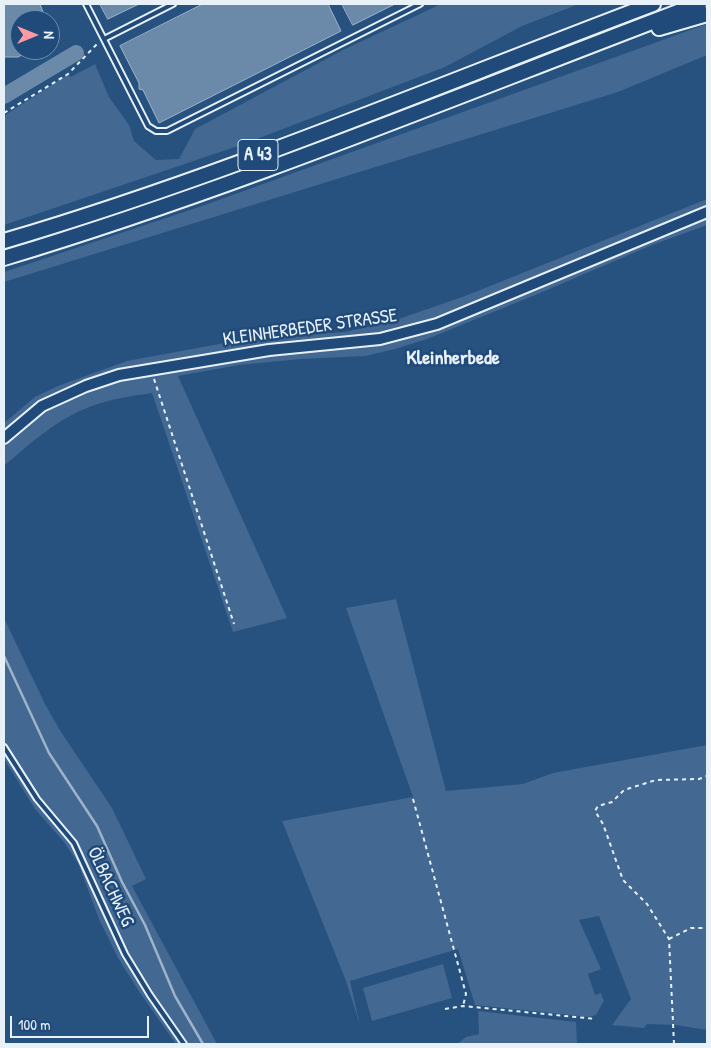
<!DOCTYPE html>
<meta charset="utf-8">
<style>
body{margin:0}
#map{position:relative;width:711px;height:1048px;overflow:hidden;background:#27517f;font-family:"Patrick Hand",sans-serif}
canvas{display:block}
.frame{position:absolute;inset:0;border:5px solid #e8f1f8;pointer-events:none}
.north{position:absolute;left:10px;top:10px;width:50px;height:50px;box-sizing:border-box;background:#1f4a7a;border:1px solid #6f8dac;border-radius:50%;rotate:90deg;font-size:14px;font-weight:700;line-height:20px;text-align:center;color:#e8f1f8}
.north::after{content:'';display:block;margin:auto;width:18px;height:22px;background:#ff9aa2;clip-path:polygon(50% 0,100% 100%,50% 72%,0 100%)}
.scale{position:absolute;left:10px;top:1016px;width:139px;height:22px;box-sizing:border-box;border:2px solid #e8f1f8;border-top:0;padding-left:6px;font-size:15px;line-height:18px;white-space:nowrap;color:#e8f1f8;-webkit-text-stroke:4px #1f4a7a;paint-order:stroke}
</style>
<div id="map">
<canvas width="711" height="1048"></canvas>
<div class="frame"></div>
<div class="north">N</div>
<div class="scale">100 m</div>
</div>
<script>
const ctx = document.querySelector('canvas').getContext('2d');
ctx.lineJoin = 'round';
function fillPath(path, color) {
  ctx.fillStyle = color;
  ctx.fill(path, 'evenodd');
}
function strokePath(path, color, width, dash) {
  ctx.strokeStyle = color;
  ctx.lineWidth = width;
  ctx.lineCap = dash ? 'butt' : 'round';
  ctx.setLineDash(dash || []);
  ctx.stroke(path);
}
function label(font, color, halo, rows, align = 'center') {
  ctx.font = font + ' "Patrick Hand",sans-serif';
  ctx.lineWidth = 5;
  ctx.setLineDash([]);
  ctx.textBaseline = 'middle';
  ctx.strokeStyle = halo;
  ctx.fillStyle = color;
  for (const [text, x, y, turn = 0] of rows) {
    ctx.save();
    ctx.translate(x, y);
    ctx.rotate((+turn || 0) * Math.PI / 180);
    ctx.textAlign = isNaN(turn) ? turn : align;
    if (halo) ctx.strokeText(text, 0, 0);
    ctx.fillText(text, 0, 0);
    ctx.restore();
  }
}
fillPath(new Path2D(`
 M 441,4 L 579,4 L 522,26 L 445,67 L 241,145 L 4,225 L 4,116 L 68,74 L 71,77 L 95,64 L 109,97 L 129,125 L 134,141 L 156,160 L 179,159 L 195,129 L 343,50 Z
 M 707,24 L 707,55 L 618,92 L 4,282 L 4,272 L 202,206 Z
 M 707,199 L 707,225 L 652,245 L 540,293 L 427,339 L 395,349 L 365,356 L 301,359 L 239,365 L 178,376 L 287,618 L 233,632 L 152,393 C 132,396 111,399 92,406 C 58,418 31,443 4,466 L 4,423 L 35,397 L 58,386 L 127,361 L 246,339 L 345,332 L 393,321 L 465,296 Z
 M 396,599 L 446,791 L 523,784 L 553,773 L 707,745 L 707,1030 L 676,1025 L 647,1024 L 644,1028 L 612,1025 L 631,999 L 599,916 L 579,920 L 601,969 L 588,974 L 595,995 L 601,993 L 604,1001 L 596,1015 L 589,1017 L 475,1005 L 458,949 L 350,981 L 360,1025 L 346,981 L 282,821 L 413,797 L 346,608 Z
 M 4,618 L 45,704 L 61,732 L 112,808 L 146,879 L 132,886 L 217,1044 L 176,1044 L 138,990 L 118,958 L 99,919 L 78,863 L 64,842 L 35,809 L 4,759 Z
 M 443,964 L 452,998 L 372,1021 L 363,988 Z
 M 478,1011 L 576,1022 L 577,1044 L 457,1044 L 466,1037 L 479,1034 Z`), '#436891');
const water = new Path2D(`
 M 4,4 L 40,4 L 46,20 L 20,20 L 20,50 L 32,50 L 18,57 L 4,57 Z
 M 100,4 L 139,4 L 108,19 Z
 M 203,4 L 328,4 L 341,31 L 159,123 L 143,90 L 139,89 L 139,83 L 120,46 Z
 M 342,4 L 395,4 L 353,25 Z`);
fillPath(water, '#6b8aaa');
strokePath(water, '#9db3c9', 1);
strokePath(new Path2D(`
 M 4,656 L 49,753 L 97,826 L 122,882 L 145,925 L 175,996 L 203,1044`), '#9db3c9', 2.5);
strokePath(new Path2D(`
 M 4,96 L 76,53`), '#6b8aaa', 16);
const service = new Path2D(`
 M 86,4 L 148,126 L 156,131 L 167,131 L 420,4
 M 104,39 L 173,4
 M 4,747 L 37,799 L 74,843 L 125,954 L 150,995 L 184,1044`);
const tertiary = new Path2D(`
 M 4,438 L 42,406 L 86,386 L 119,375 L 269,350 L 380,339 L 437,324 L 707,212`);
const motorway = new Path2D(`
 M 659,28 L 707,14
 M 4,241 C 225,176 438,85 653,4
 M 4,258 C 240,187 469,91 699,4`);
strokePath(service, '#e8f1f8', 8);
strokePath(tertiary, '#e8f1f8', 14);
strokePath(motorway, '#e8f1f8', 18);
strokePath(new Path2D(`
 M 4,113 L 68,74 L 98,43
 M 154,379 L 234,624
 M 413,799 L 466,994 L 463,1006
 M 669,939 L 691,928 L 707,928
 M 445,1009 L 463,1006 L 596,1019
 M 674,1044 L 669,939 L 647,904 L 623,880 L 603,824 L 595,811 L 598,806 L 612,802 L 624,790 L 656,780 L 699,779 L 707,776`), '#e8f1f8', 2, [4, 4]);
strokePath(service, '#1f4a7a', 4);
strokePath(tertiary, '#1f4a7a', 10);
strokePath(motorway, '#1f4a7a', 14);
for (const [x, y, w] of [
 [258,155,40]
]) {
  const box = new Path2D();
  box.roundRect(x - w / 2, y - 15.5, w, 31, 4);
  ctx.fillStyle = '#1f4a7a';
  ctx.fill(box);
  strokePath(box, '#e8f1f8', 1);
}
label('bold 18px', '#e8f1f8', null, [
 ["A 43",258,155]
]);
label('19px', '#e8f1f8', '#1f4a7a', [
 ["KLEINHERBEDER STRASSE",310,328,-8],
 ["ÖLBACHWEG",110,887,65]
]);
label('bold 20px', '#e8f1f8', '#1f4a7a', [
 ["Kleinherbede",453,359]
]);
</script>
